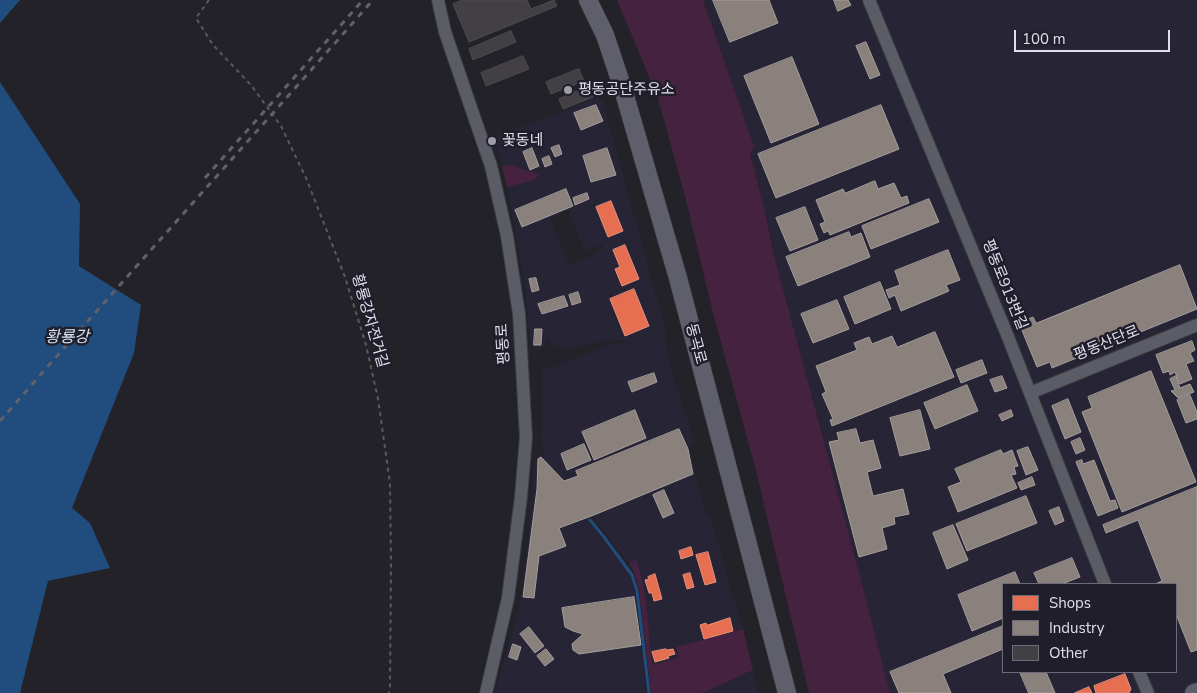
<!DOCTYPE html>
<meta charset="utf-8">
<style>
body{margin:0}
#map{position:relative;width:1197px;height:693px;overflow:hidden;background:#232228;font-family:"Nunito Sans",sans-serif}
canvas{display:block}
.legend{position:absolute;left:1002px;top:583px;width:175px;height:90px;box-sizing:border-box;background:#211e2c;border:1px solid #6d6b77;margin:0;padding:6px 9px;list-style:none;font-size:15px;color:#e0dfe8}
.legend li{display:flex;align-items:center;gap:10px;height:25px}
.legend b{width:25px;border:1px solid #6d6b77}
.scale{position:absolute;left:1014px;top:30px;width:156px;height:22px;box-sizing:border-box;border:2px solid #e0dfe8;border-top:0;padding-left:6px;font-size:15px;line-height:18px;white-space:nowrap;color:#e0dfe8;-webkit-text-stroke:4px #211e2c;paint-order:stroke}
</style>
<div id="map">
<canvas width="1197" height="693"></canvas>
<ul class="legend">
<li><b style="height:14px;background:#e76f51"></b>Shops</li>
<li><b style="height:14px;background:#8a817c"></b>Industry</li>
<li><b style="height:14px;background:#423f45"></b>Other</li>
</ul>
<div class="scale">100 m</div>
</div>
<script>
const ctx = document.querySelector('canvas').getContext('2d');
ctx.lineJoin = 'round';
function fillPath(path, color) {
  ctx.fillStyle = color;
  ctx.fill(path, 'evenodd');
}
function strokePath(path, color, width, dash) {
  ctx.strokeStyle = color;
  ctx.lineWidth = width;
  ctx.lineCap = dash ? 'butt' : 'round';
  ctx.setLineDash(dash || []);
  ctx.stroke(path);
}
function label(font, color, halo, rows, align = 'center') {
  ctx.font = font + ' "Nunito Sans","Noto Sans KR",sans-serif';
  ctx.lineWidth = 5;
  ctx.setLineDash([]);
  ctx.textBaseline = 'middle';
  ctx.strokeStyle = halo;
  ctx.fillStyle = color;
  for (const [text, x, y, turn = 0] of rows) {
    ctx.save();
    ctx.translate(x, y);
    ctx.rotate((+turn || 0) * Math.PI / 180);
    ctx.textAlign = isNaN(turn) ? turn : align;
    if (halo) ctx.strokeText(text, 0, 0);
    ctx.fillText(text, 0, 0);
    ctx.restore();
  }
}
fillPath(new Path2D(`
 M 703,0 L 1197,0 L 1197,693 L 890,693 L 859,572 L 775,259 L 764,207 L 750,154 L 754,146 ZM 1003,584 L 1176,584 L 1176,672 L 1003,672 Z
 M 601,95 L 665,328 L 667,347 L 671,368 L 695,444 L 689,446 L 695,475 L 705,513 L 710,514 L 729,583 L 743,629 L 676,647 L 679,658 L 653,665 L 650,652 L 650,639 L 646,604 L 636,560 L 629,563 L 593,517 L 587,520 L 614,551 L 621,563 L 632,577 L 636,591 L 646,693 L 494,693 L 502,668 L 520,603 L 529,529 L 535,458 L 546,453 L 541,443 L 542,371 L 601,348 L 624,341 L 614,339 L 568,349 L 558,347 L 546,339 L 545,345 L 541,349 L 533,349 L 530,338 L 522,268 L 507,187 L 532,181 L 539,175 L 512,165 L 502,166 L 494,137 L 546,118 ZM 568,210 L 584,251 L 604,244 L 601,250 L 591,256 L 569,264 L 550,218 Z
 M 753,670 L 758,693 L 703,693 L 712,689 Z`), '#272435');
fillPath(new Path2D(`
 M 617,0 L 703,0 L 754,146 L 750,154 L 764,207 L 775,259 L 859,572 L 890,693 L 809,693 L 755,467 L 712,309 L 685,196 L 658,98 Z
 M 512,165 L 540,175 L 532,181 L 507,187 L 502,166 Z
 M 636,559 C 644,582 647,606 649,630 C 650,642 650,653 653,665 L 679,658 L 676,647 L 743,629 L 753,670 L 703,693 L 651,693 L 639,590 L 634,572 L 629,563 Z`), '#45223f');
fillPath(new Path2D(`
 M 0,0 L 20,0 L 0,23 Z
 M 0,82 L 80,204 L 79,266 L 141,305 L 134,353 L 72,508 L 90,523 L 110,568 L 48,581 L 20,693 L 0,693 Z`), '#214d7e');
const shops = new Path2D(`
 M 611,201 L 623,231 L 608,237 L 596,207 Z
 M 625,245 L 639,279 L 622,286 L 615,269 L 620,267 L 613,250 Z
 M 634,289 L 649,326 L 625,336 L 610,299 Z
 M 691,547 L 693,555 L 681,559 L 679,551 Z
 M 708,552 L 716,582 L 705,585 L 696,555 Z
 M 690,573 L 694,587 L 687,589 L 683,575 Z
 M 655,574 L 662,599 L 654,601 L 652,593 L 649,593 L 645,580 L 649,579 L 648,577 Z
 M 730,618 L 733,631 L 704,639 L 700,625 L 706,623 L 707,625 Z
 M 666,649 L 667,650 L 673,649 L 675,654 L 668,656 L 669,658 L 655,662 L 652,652 Z
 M 1125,674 L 1131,689 L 1129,693 L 1096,693 L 1094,686 Z
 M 1089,687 L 1092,693 L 1075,693 Z`);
fillPath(shops, '#e76f51');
strokePath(shops, '#e5917e', 1);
const industry = new Path2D(`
 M 713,0 L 769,0 L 778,23 L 730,42 Z
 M 834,0 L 848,0 L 851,5 L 838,11 Z
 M 866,42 L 880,75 L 870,79 L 856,46 Z
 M 792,57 L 819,124 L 771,143 L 744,76 Z
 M 596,105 L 603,121 L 581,130 L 574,113 Z
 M 881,105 L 899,149 L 776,198 L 758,154 Z
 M 559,145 L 562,154 L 555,157 L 551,148 Z
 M 532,148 L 539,166 L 530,170 L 523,152 Z
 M 607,148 L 616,175 L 591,182 L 583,156 Z
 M 549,156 L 552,164 L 545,167 L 542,159 Z
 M 875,181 L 878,189 L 894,183 L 901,198 L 907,196 L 909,203 L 830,235 L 828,231 L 824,233 L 820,224 L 825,222 L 816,200 L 843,189 L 845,193 Z
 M 566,189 L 573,206 L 522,227 L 515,210 Z
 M 587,193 L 589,199 L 575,205 L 573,198 Z
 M 929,199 L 939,222 L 871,249 L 862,226 Z
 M 805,207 L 818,240 L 790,251 L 776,218 Z
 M 849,232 L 851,237 L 861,233 L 870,257 L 798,286 L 786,257 Z
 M 948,250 L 960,280 L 946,285 L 949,291 L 901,311 L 895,295 L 889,298 L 886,290 L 900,285 L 895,271 Z
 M 1180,265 L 1197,309 L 1052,368 L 1050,362 L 1037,367 L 1019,323 L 1033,317 L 1036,323 Z
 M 536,278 L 539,290 L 532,292 L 529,279 Z
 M 880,282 L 891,309 L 855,324 L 844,297 Z
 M 578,292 L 581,302 L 572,305 L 569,295 Z
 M 564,296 L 568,306 L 542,314 L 538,304 Z
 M 837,300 L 849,329 L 813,343 L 801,314 Z
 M 535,329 L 542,329 L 541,345 L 534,345 Z
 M 935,332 L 954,377 L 832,426 L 830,420 L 833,419 L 822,394 L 826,392 L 816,366 L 857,350 L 854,343 L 869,337 L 872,344 L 892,336 L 897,347 Z
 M 1192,341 L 1195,350 L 1190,353 L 1194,361 L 1186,364 L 1192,379 L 1180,384 L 1175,372 L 1170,375 L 1169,371 L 1163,373 L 1156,355 Z
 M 982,360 L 987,373 L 961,383 L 956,370 Z
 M 1151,371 L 1196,482 L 1122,512 L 1082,412 L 1092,408 L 1088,397 Z
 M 654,373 L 657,382 L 632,392 L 628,382 Z
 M 1002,376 L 1007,388 L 995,392 L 990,380 Z
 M 1176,376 L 1180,388 L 1190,384 L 1194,392 L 1178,398 L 1171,391 L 1175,390 L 1170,379 Z
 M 967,385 L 978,411 L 935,429 L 924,403 Z
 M 1190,395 L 1197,412 L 1197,419 L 1186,423 L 1177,400 Z
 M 1068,399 L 1081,432 L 1065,439 L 1052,406 Z
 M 635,410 L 646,438 L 594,460 L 582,432 Z
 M 920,410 L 930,449 L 900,456 L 890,418 Z
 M 1011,410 L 1013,416 L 1002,421 L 999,415 Z
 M 679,429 L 688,449 L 693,474 L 594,515 L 559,528 L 566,546 L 539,556 L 534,598 L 523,597 L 537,489 L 538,459 L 541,457 L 564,481 L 578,476 L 576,471 Z
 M 856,429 L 860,443 L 873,440 L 881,468 L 867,472 L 873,496 L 903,489 L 909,514 L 894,517 L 895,524 L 882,528 L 887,549 L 859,557 L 829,442 L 839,440 L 837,433 Z
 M 1080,438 L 1085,450 L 1076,454 L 1071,442 Z
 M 584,444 L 591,460 L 567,470 L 561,454 Z
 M 1028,447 L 1038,470 L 1026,475 L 1017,451 Z
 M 1001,450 L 1003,454 L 1012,450 L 1018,466 L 1014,467 L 1016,474 L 1011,475 L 1017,488 L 958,512 L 948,487 L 961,482 L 955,469 Z
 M 1082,460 L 1083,464 L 1094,460 L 1110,501 L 1115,500 L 1118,508 L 1098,516 L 1076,462 Z
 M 1032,477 L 1035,485 L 1021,490 L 1018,483 Z
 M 1197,487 L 1197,650 L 1191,652 L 1176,614 L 1176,584 L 1155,584 L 1162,581 L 1138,520 L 1106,533 L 1103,525 Z
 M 664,490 L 674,513 L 663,518 L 653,495 Z
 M 1026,496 L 1037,523 L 967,551 L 956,524 Z
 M 1059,507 L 1064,521 L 1055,525 L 1049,511 Z
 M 953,525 L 968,560 L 947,569 L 933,533 Z
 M 1072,558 L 1080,577 L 1062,584 L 1039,584 L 1034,573 Z
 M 1015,572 L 1020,584 L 1003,584 L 1003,618 L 972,631 L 958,595 Z
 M 634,597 L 641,645 L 579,654 L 573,650 L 572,644 L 583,634 L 573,631 L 565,627 L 562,608 Z
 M 1003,626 L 1003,649 L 943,674 L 951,693 L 899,693 L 890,672 Z
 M 529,627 L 544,646 L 535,653 L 520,634 Z
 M 513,644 L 521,647 L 517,660 L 509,657 Z
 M 546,649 L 554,659 L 545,666 L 537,656 Z
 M 1020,672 L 1046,672 L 1055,693 L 1029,693 Z`);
fillPath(industry, '#8a817c');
strokePath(industry, '#a49d9c', 1);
strokePath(new Path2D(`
 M 590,520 L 604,537 L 632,575 L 637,591 L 649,693`), '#214d7e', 3);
const building = new Path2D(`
 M 463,0 L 527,0 L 531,9 L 554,0 L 557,6 L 469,42 L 453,4 Z
 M 511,31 L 516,42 L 473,60 L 469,49 Z
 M 523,56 L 529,69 L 486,86 L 481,73 Z
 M 579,69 L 584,81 L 551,94 L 546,82 Z
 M 589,86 L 593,97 L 563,109 L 559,99 Z`);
fillPath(building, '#423f45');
strokePath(building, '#4d4b50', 1);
const street = new Path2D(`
 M 438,0 L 445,32 L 491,166 L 507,236 L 519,314 L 526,437 L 521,497 L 508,598 L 486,693
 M 869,0 L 1008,337 L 1105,584
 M 1030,393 L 1197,325
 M 1139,672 L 1148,693`);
const secondary = new Path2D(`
 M 588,0 L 605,35 L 623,89 L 678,278 L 787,693
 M 1194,693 L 1197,692`);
strokePath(street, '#3e3d42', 14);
strokePath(secondary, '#3e3d42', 19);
strokePath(new Path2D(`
 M 209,0 L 196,18 L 213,45 L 251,85 L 281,126 L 306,178 L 345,277 L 366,345 L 378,399 L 390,483 L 391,562 L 390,687 L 389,693`), '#595961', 2, [4, 4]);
strokePath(street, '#5b5d66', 12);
strokePath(secondary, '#5e5f6a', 18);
strokePath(new Path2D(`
 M 205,178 L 363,0
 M 0,421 C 123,280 249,141 373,0`), '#616269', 3, [6, 6]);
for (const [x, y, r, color] of [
 [568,90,5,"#9e9da5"],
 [492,141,5,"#9e9da5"]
]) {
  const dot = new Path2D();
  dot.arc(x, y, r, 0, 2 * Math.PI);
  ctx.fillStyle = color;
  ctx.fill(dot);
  strokePath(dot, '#211e2c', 2);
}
label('15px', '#e0dfe8', '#211e2c', [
 ["평동공단주유소",578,90],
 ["꽃동네",502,141]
], 'left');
label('15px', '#e0dfe8', '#211e2c', [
 ["평동로913번길",1004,285,68],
 ["황룡강자전거길",369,321,74],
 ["평동로",504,344,-93],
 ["동곡로",695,344,75],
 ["평동산단로",1107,344,-22]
]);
label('italic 16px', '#d3e1f1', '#211e2c', [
 ["황룡강",67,338]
]);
</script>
